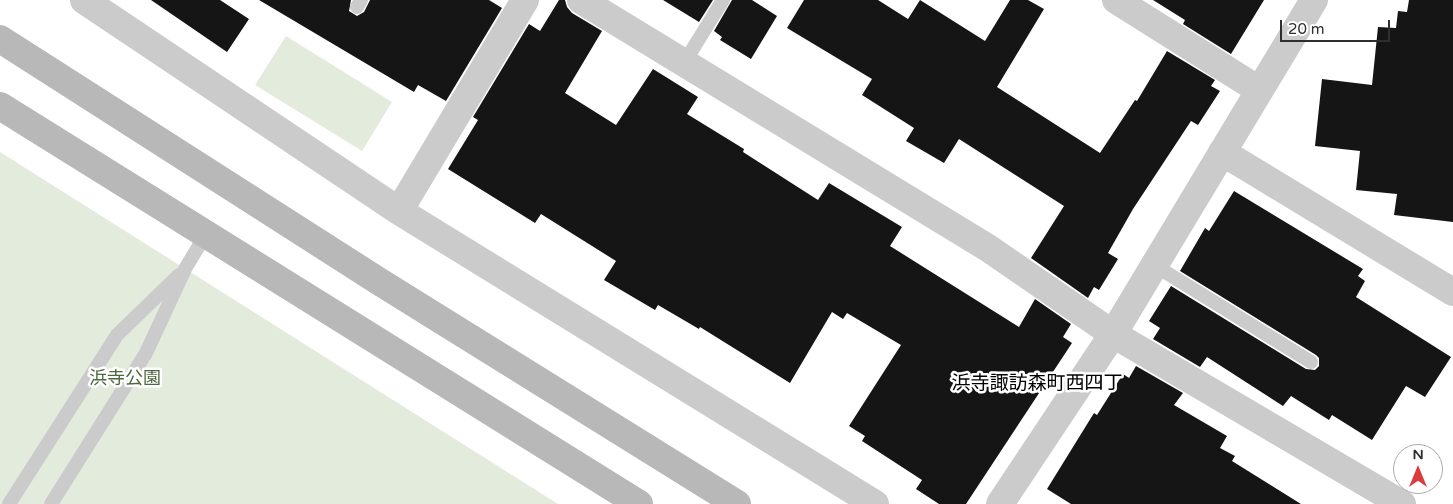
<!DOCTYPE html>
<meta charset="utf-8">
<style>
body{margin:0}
#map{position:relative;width:1453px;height:504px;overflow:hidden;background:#fff;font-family:"Varela Round",sans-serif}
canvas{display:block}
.north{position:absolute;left:1393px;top:444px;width:50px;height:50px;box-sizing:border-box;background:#fff;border:1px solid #ababab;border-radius:50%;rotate:0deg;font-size:14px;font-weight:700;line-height:20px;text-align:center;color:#2e2e2e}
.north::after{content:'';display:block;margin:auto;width:18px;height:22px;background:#da3c3d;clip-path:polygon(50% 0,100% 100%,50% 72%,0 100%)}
.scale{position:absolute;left:1280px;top:20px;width:110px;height:22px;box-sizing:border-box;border:2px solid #2e2e2e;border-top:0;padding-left:6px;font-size:15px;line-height:18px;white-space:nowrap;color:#2e2e2e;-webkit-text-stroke:4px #fff;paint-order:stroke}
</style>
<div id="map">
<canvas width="1453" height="504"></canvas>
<div class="north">N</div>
<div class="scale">20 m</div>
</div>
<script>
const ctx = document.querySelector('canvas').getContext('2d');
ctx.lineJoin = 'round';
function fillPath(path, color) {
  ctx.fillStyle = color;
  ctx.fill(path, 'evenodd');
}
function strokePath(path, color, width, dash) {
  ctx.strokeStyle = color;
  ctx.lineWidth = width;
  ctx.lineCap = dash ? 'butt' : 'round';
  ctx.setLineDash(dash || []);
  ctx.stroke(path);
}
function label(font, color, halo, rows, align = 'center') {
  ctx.font = font + ' "Varela Round","Noto Sans JP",sans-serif';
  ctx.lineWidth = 5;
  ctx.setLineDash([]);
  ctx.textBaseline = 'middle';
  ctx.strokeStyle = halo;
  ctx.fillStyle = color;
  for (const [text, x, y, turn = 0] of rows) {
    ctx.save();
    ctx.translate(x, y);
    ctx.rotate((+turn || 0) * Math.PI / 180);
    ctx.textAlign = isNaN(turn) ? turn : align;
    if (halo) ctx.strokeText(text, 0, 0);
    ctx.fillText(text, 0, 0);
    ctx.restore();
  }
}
fillPath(new Path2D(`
 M 286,36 L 392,102 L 362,151 L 255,85 Z
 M 0,152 L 558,504 L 0,504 Z`), '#e3ebdd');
fillPath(new Path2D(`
 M 151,0 L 220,0 L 249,19 L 227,52 Z
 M 259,0 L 351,0 L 349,11 L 357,16 L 364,12 L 370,0 L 489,0 L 502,8 L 446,101 L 418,85 L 414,92 Z
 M 559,0 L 565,0 L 567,7 L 572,13 L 602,31 L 565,93 L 616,125 L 653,69 L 698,97 L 687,114 L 744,149 L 743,152 L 818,200 L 829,183 L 902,227 L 890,246 L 1019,327 L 1035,299 L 1071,324 L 1063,337 L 1072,343 L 966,504 L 939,504 L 916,489 L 922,480 L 862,441 L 865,436 L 849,426 L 901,345 L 847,313 L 843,319 L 832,312 L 790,383 L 700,327 L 699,329 L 658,305 L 655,310 L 604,280 L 616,261 L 541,214 L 535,223 L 448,169 L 478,120 L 473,117 L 529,24 L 540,31 Z
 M 663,0 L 713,0 L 699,22 Z
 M 732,0 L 752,0 L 777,16 L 751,59 L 720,40 L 722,37 L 714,31 Z
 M 804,0 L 878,0 L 908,19 L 920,0 L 985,41 L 1010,0 L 1028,0 L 1044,9 L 997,87 L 1100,153 L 1135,100 L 1137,101 L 1167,51 L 1215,80 L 1211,86 L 1220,91 L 1198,125 L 1191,121 L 1133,209 L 1108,253 L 1118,259 L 1099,290 L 1094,287 L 1088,298 L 1031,258 L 1064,206 L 959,139 L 944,163 L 906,141 L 914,128 L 862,95 L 872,79 L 787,28 Z
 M 1153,0 L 1264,0 L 1231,54 L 1183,24 L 1185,20 Z
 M 1409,0 L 1453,0 L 1453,222 L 1394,215 L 1397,194 L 1356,190 L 1360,151 L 1315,146 L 1322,79 L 1372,85 L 1378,27 L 1396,28 L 1398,11 L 1407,12 Z
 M 1234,191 L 1363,269 L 1358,276 L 1365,281 L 1356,297 L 1451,357 L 1425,397 L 1406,386 L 1372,440 L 1332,415 L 1329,420 L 1291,396 L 1283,406 L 1207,357 L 1200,367 L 1153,339 L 1160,328 L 1149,321 L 1171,286 L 1306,369 L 1315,370 L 1319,366 L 1319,358 L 1316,355 L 1180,271 L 1205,228 L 1209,231 Z
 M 1136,366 L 1183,393 L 1174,405 L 1227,436 L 1220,448 L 1235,456 L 1232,461 L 1301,504 L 1071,504 L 1047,489 L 1094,413 L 1097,415 L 1123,374 L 1129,378 Z`), '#151515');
strokePath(new Path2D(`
 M 357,7 L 361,0
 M 684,63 L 723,0
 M 1154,265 L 1311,362
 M 9,504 L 117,335 L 179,275
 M 51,504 L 146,353 L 185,269 L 206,234`), '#cbcbcb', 14);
strokePath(new Path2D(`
 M 84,0 L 399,211 L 875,504
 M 581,0 L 988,248 L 1113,334 L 1402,504
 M 1116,0 L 1259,90
 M 1222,152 L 1453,292
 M 399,211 L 525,0
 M 1000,504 L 1113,334 L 1314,0`), '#cbcbcb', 28);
strokePath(new Path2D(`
 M 0,39 L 380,282 L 737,504
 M 0,106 L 639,504`), '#b8b8b8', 28);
label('18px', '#4f673e', '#fff', [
 ["浜寺公園",125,379]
]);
label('19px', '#000', '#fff', [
 ["浜寺諏訪森町西四丁",1037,384]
]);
</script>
